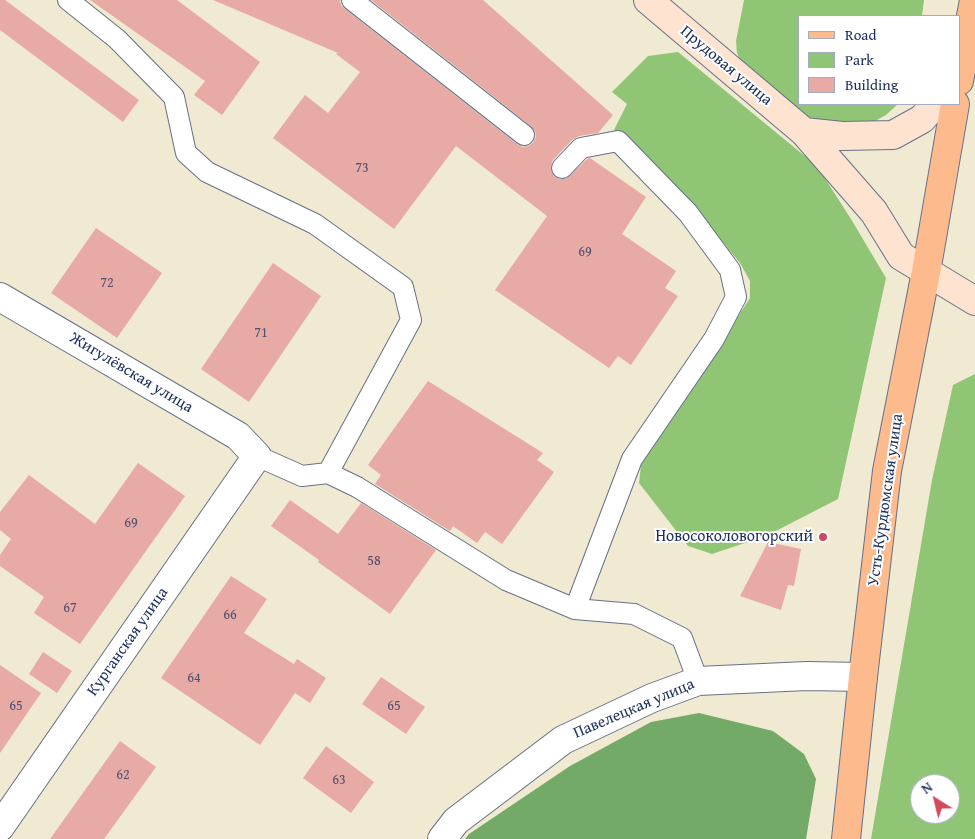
<!DOCTYPE html>
<meta charset="utf-8">
<style>
body{margin:0}
#map{position:relative;width:975px;height:839px;overflow:hidden;background:#f1ead2;font-family:"Gentium Book Plus",serif}
canvas{display:block}
.legend{position:absolute;left:798px;top:15px;width:162px;height:90px;box-sizing:border-box;background:#fff;border:1px solid #a4acbf;margin:0;padding:6px 9px;list-style:none;font-size:15px;color:#1b2f5e}
.legend li{display:flex;align-items:center;gap:10px;height:25px}
.legend b{width:25px;border:1px solid #a4acbf}
.north{position:absolute;left:910px;top:774px;width:50px;height:50px;box-sizing:border-box;background:#fff;border:1px solid #a4acbf;border-radius:50%;rotate:324deg;font-size:14px;font-weight:700;line-height:20px;text-align:center;color:#1b2f5e}
.north::after{content:'';display:block;margin:auto;width:18px;height:22px;background:#d1495b;clip-path:polygon(50% 0,100% 100%,50% 72%,0 100%)}
</style>
<div id="map">
<canvas width="975" height="839"></canvas>
<ul class="legend">
<li><b style="height:6px;background:#fcba8d"></b>Road</li>
<li><b style="height:14px;background:#91c576"></b>Park</li>
<li><b style="height:14px;background:#e8aaa4"></b>Building</li>
</ul>
<div class="north">N</div>
</div>
<script>
const ctx = document.querySelector('canvas').getContext('2d');
ctx.lineJoin = 'round';
function fillPath(path, color) {
  ctx.fillStyle = color;
  ctx.fill(path, 'evenodd');
}
function strokePath(path, color, width, dash) {
  ctx.strokeStyle = color;
  ctx.lineWidth = width;
  ctx.lineCap = dash ? 'butt' : 'round';
  ctx.setLineDash(dash || []);
  ctx.stroke(path);
}
function label(font, color, halo, rows, align = 'center') {
  ctx.font = font + ' "Gentium Book Plus",serif';
  ctx.lineWidth = 4;
  ctx.setLineDash([]);
  ctx.textBaseline = 'middle';
  ctx.strokeStyle = halo;
  ctx.fillStyle = color;
  for (const [text, x, y, turn = 0] of rows) {
    ctx.save();
    ctx.translate(x, y);
    ctx.rotate((+turn || 0) * Math.PI / 180);
    ctx.textAlign = isNaN(turn) ? turn : align;
    if (halo) ctx.strokeText(text, 0, 0);
    ctx.fillText(text, 0, 0);
    ctx.restore();
  }
}
fillPath(new Path2D(`
 M 744,0 L 924,0 L 922,16 L 799,16 L 799,104 L 898,104 L 886,115 L 866,126 L 813,123 L 746,73 L 737,53 L 736,41 Z
 M 678,52 L 817,166 L 851,219 L 886,278 L 838,499 L 766,536 L 712,554 L 688,546 L 639,483 L 641,465 L 750,298 L 750,281 L 740,263 L 695,209 L 614,130 L 627,104 L 612,92 L 648,56 Z
 M 975,374 L 975,839 L 871,839 L 932,480 L 953,385 ZM 920,784 L 950,784 L 950,814 L 920,814 Z`), '#91c576');
fillPath(new Path2D(`
 M 699,713 L 773,731 L 804,754 L 816,779 L 806,839 L 465,839 L 469,834 L 570,766 L 651,722 Z`), '#74aa67');
fillPath(new Path2D(`
 M 0,0 L 5,0 L 139,100 L 123,122 L 0,30 Z
 M 90,0 L 177,0 L 260,62 L 222,115 L 194,95 L 205,81 Z
 M 213,0 L 340,0 L 341,5 L 345,9 L 517,144 L 522,147 L 528,146 L 533,143 L 536,137 L 535,131 L 531,126 L 371,0 L 483,0 L 613,115 L 598,133 L 579,136 L 572,140 L 553,160 L 551,165 L 551,171 L 554,176 L 559,179 L 566,179 L 587,159 L 590,158 L 646,197 L 622,234 L 676,271 L 665,288 L 678,296 L 631,365 L 618,356 L 609,368 L 495,290 L 547,216 L 456,146 L 394,229 L 273,138 L 305,95 L 328,113 L 360,72 L 336,54 L 338,53 Z
 M 96,228 L 162,273 L 117,338 L 51,293 Z
 M 273,263 L 321,296 L 249,402 L 201,369 Z
 M 428,381 L 543,453 L 537,460 L 554,472 L 502,544 L 485,532 L 477,543 L 453,526 L 450,531 L 375,484 L 381,475 L 368,465 Z
 M 138,463 L 185,496 L 80,644 L 34,613 L 44,597 L 0,566 L 0,555 L 11,539 L 0,530 L 0,512 L 29,475 L 95,524 Z
 M 290,500 L 338,534 L 361,503 L 436,550 L 390,614 L 318,562 L 319,560 L 271,526 Z
 M 768,542 L 801,549 L 794,586 L 788,585 L 781,610 L 740,596 Z
 M 231,576 L 267,599 L 244,633 L 294,664 L 297,659 L 326,678 L 310,703 L 295,693 L 260,745 L 161,678 Z
 M 43,652 L 72,671 L 57,693 L 29,674 Z
 M 0,665 L 41,693 L 0,753 Z
 M 381,677 L 425,707 L 406,734 L 362,704 Z
 M 120,741 L 156,767 L 104,839 L 50,839 Z
 M 326,746 L 374,782 L 351,813 L 303,778 Z`), '#e8aaa4');
const lane = new Path2D(`
 M 68,0 L 117,39 L 174,97 L 186,153 L 207,172 L 315,224 L 403,287 L 411,320 L 328,473
 M 352,0 L 524,135
 M 562,168 L 581,148 L 618,141 L 688,213 L 730,270 L 736,297 L 714,339 L 632,459 L 575,609
 M 257,456 L 302,476 L 328,473 L 357,487 L 506,580 L 575,609 L 634,614 L 682,638 L 698,681`);
const street = new Path2D(`
 M 0,297 L 238,436 L 257,456 L 0,827
 M 442,839 L 456,821 L 563,740 L 652,698 L 698,681 L 807,676 L 863,677`);
const secondary = new Path2D(`
 M 648,0 L 804,132 L 874,212 L 901,256 L 975,301
 M 804,132 L 842,136 L 893,135 L 922,119 L 935,104`);
const primary = new Path2D(`
 M 959,81 L 974,0
 M 846,839 L 863,677 L 887,471 L 926,272 L 955,104`);
strokePath(lane, '#667087', 22);
strokePath(street, '#667087', 30);
strokePath(secondary, '#667087', 30);
strokePath(primary, '#667087', 30);
strokePath(lane, '#fff', 20);
strokePath(street, '#fff', 28);
strokePath(secondary, '#fee3d1', 28);
strokePath(primary, '#fcba8d', 28);
for (const [x, y, r, color] of [
 [823,537,5,"#d1495b"]
]) {
  const dot = new Path2D();
  dot.arc(x, y, r, 0, 2 * Math.PI);
  ctx.fillStyle = color;
  ctx.fill(dot);
  strokePath(dot, '#fff', 2);
}
label('14px', '#4e4e70', null, [
 ["73",362,168],
 ["69",585,252],
 ["72",107,283],
 ["71",261,333],
 ["69",131,523],
 ["58",374,561],
 ["67",70,608],
 ["66",230,615],
 ["64",194,678],
 ["65",16,706],
 ["65",394,706],
 ["62",123,775],
 ["63",339,780]
]);
label('16px', '#1b2f5e', '#fff', [
 ["Прудовая улица",726,66,40],
 ["Жигулёвская улица",131,373,31],
 ["Усть-Курдюмская улица",886,500,-82],
 ["Курганская улица",128,642,-55],
 ["Павелецкая улица",634,709,-23]
]);
label('16px', '#1b2f5e', '#fff', [
 ["Новосоколовогорский",813,537]
], 'right');
</script>
